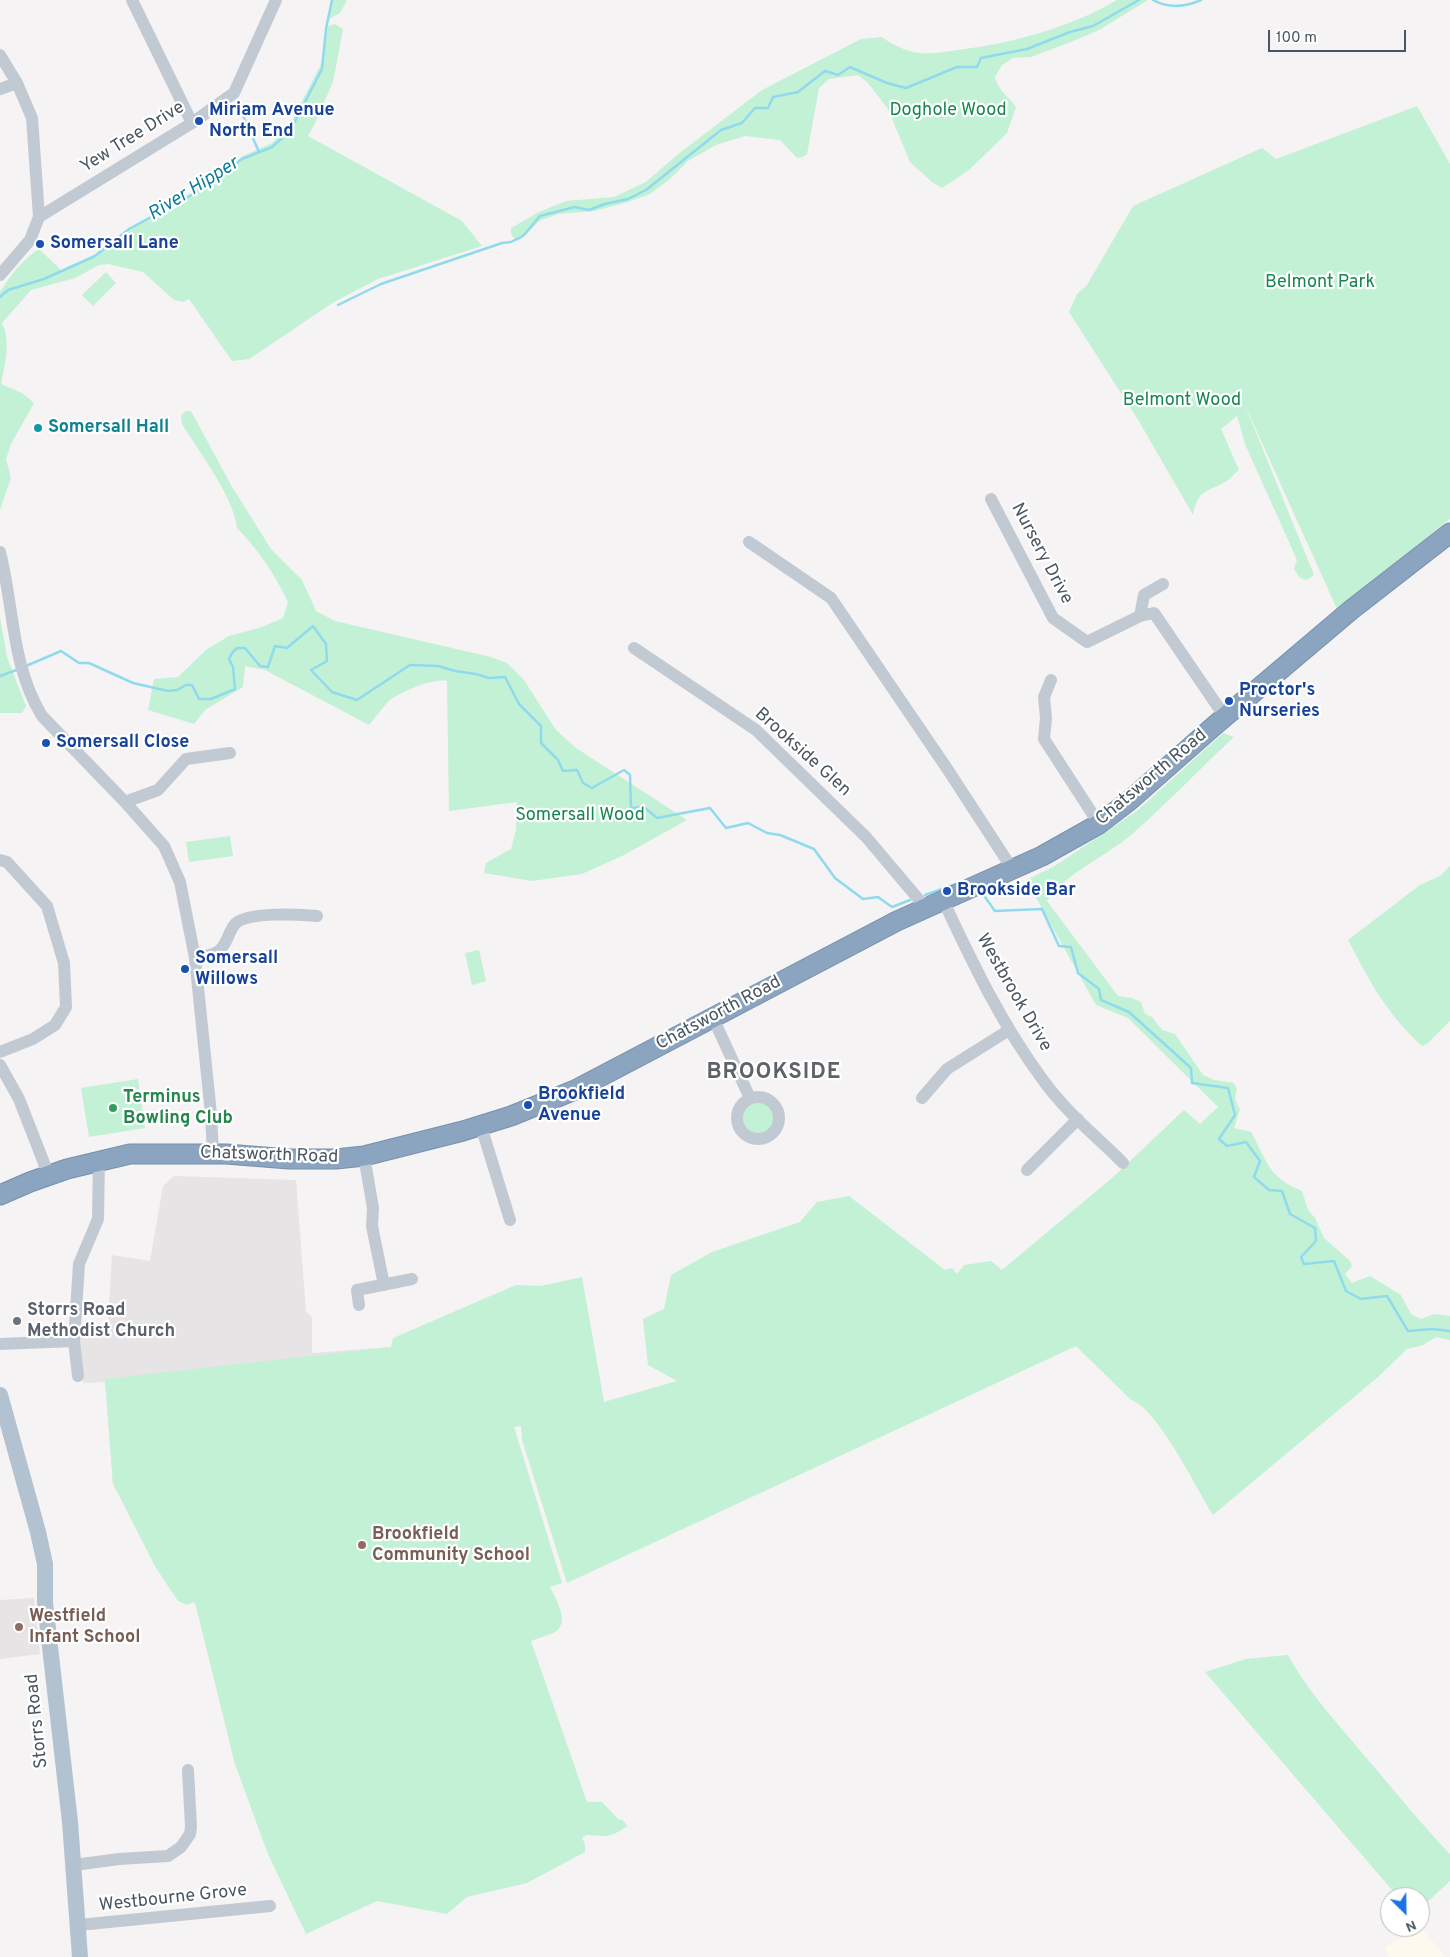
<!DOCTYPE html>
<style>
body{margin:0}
#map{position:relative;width:1450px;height:1957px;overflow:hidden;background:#f5f3f3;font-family:Overpass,sans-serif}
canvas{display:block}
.north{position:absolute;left:1380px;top:1887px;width:50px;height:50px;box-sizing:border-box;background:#fff;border:1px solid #b7bbc0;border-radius:50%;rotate:157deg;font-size:14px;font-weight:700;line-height:20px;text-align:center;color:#4a5661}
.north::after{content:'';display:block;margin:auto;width:18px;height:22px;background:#1a73e8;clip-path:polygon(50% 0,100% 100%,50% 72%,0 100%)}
.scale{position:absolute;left:1268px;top:30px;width:138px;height:22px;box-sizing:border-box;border:2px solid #4a5661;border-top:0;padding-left:6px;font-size:15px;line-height:18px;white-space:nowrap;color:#4a5661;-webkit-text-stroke:4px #fff;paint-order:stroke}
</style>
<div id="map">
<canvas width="1450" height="1957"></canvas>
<div class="north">N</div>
<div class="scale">100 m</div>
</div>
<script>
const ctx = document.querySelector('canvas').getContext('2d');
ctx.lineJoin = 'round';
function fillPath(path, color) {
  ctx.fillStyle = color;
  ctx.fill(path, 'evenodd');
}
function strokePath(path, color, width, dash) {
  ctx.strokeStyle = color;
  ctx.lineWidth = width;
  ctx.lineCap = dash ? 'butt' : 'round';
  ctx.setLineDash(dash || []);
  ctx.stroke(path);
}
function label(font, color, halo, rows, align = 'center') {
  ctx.font = font + ' Overpass,sans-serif';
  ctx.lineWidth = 4.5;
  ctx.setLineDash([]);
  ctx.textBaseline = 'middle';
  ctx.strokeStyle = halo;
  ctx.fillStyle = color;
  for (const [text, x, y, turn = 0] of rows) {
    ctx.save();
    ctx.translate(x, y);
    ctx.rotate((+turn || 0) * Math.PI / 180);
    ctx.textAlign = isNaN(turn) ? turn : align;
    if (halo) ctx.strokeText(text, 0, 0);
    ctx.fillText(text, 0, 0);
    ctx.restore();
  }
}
fillPath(new Path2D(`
 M 1420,1927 L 1446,1957 L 1388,1957 L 1385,1947 Z`), '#fdf9ef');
fillPath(new Path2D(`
 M 174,1176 L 296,1180 L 306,1311 L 312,1317 L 312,1353 L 391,1347 L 518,1598 L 268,1854 L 235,1764 L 195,1602 L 127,1479 L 113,1484 L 105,1382 L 83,1383 L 79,1337 L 107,1335 L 112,1255 L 150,1261 L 163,1186 Z
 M 34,1598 L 40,1654 L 0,1659 L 0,1600 Z`), '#e6e4e5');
fillPath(new Path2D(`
 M 332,0 L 347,0 L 340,13 L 329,19 Z
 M 1117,0 L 1148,0 L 1099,30 L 1071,42 L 1031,57 L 1013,58 L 1002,65 L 995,77 C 998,90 1007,95 1016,107 L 1007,133 L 969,170 L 942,188 L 933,183 L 910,162 L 888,109 L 868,83 L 858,75 L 829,79 L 819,88 L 807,154 L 803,157 L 797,158 L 780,140 L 745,136 L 716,145 L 688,161 L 670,179 L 650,194 L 625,203 L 594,211 L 558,214 L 539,221 L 527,234 L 518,241 C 513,238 510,235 511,228 L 539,212 L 566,201 L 614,197 L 646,182 L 677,155 L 762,90 L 861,39 L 882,37 C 891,44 902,49 913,52 C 927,55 944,52 958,50 C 1013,43 1069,28 1117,0 Z
 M 335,24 L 343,29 L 333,82 L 315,123 L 308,136 L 462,221 L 482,246 L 378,279 L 334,302 L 249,359 L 232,361 L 189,299 L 183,302 L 174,300 L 143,272 L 108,264 L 99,265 L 75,278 L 31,290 L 2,323 C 11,341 5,364 1,384 L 22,393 L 34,403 L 11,444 L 6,459 L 11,478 L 0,510 L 0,292 C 10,276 23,259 39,249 L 61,270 L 93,256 L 129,228 L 154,214 L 155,220 L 185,203 L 184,197 L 201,187 L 243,156 L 272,143 L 290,125 L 321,64 L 328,26 Z
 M 1417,106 L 1450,164 L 1450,519 L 1337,609 L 1244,403 L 1314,575 L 1307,580 L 1300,578 L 1294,569 L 1297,560 L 1245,444 L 1237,416 L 1221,429 L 1239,470 C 1235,473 1231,478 1227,481 C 1207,493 1198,488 1193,515 L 1140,423 L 1069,312 L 1077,294 L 1087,285 L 1133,206 L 1262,148 L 1276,159 Z
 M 106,272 L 116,283 L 93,306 L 82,295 Z
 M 186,411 L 191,411 L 231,485 L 271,549 L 302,580 L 316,611 L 335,621 L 491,657 L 507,663 L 524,680 L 556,730 L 576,748 L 687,820 L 624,855 L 582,874 L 532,881 L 484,873 L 486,863 L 511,849 L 516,830 L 517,802 L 449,811 L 447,681 C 433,678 400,692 389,701 C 382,708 375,718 369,725 L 265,670 L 245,666 L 243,687 L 205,710 L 194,724 L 148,710 L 154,679 L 178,677 L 206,650 L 229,636 L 262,627 L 283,618 L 288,602 C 275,575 258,549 237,528 C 234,497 199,452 182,424 L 181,415 Z
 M 0,617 L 7,657 L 26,706 L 22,713 L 0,713 Z
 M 1223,733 L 1234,737 C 1199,769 1167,804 1131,835 C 1104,858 1068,871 1047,901 L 1118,996 L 1132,998 L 1141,1002 L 1145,1014 L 1152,1017 L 1162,1030 L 1175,1034 L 1203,1075 L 1214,1080 L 1234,1083 L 1237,1089 C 1234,1098 1235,1102 1240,1109 L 1234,1128 L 1251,1132 C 1268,1163 1268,1177 1302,1191 L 1308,1210 L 1315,1218 L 1324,1238 L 1350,1261 L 1352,1266 L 1345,1274 L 1352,1283 L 1370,1276 L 1401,1295 L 1411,1314 L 1421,1319 L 1434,1314 L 1450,1316 L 1450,1340 L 1436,1337 L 1423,1345 L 1407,1349 L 1378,1377 L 1213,1515 C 1198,1491 1156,1406 1131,1400 L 1076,1346 L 567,1583 L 522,1440 L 521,1426 L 514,1427 L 562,1583 L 550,1587 C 556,1600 572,1624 553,1633 C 546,1636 538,1638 531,1641 L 587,1802 L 602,1802 L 618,1819 L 623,1820 L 627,1826 C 609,1839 608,1836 586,1835 L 582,1838 L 585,1844 L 585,1852 L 527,1883 L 467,1897 L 447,1914 L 377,1901 L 306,1934 L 268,1854 L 235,1764 L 195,1602 L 187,1605 L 178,1601 L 156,1568 L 113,1484 L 105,1379 L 391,1347 L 393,1338 L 516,1285 L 541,1286 L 582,1277 L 604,1402 L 677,1381 L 648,1365 L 643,1319 L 664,1309 L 671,1275 L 712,1252 L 800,1222 L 817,1202 L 849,1196 L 945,1270 L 952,1268 L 957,1274 L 964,1265 L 991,1261 L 1002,1270 L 1112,1178 L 1184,1110 L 1200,1124 L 1218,1107 L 1128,1018 L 1096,1005 L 1026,880 L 1053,867 L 1137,811 Z
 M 230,836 L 233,856 L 189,862 L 186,842 Z
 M 1450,866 L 1450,1021 L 1427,1044 L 1422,1046 C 1386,1013 1370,982 1348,940 L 1420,885 L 1440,876 Z
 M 479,950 L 486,981 L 472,985 L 465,953 Z
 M 138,1079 L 145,1128 L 89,1137 L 81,1088 Z
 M742 1118a17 17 0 1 1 34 0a17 17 0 1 1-34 0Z
 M 1288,1655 C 1309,1694 1341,1727 1369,1761 C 1396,1792 1421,1824 1450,1854 L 1450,1881 L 1420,1909 L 1420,1897 L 1398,1897 L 1205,1672 L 1246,1659 Z`), '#c3f1d5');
strokePath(new Path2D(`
 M 1153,0 C 1169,9 1185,7 1201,0
 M 238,104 L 259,152
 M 0,297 L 8,290 L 44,279 L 95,256 L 129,229 L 199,191 L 242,159 L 272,147 L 290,131 L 322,69 L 326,29 L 332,0
 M 338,305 L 381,284 L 502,243 L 511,242 L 523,236 L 540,216 L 575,207 L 589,210 L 605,204 L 628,199 L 646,190 L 721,130 L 742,123 L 755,108 L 768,108 L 773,97 L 798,92 L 825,71 L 838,75 L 850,67 L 887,83 L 906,88 L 957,67 L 977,67 L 981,58 L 1027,49 L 1070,32 L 1093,26 L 1139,0
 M 26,666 L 61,651 L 79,663 L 89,663 L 133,683 L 168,691 L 177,690 L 186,685 L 192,685 L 199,699 L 211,699 L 235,689 L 233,667 L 229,659 L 232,653 L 237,648 L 245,648 L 260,666 L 268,667 L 275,646 L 287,648 L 313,626 L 326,644 L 327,661 L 311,670 L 332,692 L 357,700 L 410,665 L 438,666 L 455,671 L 476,674 L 489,678 L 505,677 L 519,704 L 541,726 L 541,743 L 558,760 L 563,771 L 577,770 L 583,783 L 592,788 L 624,770 L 630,775 L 631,808 L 644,807 L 657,818 L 710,808 L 726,828 L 748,823 L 767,833 L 780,835 L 814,849 L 835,878 L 863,899 L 878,897 L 892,907 L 910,900
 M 0,676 L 19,669
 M 925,895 L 962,882
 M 985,897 L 995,911 L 1042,909 L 1059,946 L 1071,947 L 1078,973 L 1099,989 L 1101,1000 L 1129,1012 L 1191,1068 L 1192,1083 L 1228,1088 L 1235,1115 L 1219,1139 L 1227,1146 L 1246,1142 L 1260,1161 L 1254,1177 L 1269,1190 L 1282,1191 L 1290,1214 L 1315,1228 L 1316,1241 L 1301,1257 L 1304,1264 L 1334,1261 L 1346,1291 L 1361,1299 L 1387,1296 L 1408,1331 L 1432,1329 L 1450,1331`), '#90daee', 2.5);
const highway = new Path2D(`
 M 0,1195 L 30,1182 L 67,1169 L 130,1154 L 226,1154 L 289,1159 L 336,1159 L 364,1156 L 463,1131 L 511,1116 L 575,1090 L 897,921 L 1042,856 L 1099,824 L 1129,801 L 1214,726 L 1351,610 L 1450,533`);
strokePath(highway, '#7690ad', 21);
strokePath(new Path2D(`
 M 132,0 L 192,123
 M 0,55 L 17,83 L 32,118 L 39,217 L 30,240 L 0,275
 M 0,89 L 17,83
 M 39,217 L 192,123 L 234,93 L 276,0
 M 991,499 L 1053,618 L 1087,642 L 1140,616
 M 749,542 L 831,598 L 948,770 L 1013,870
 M 0,552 C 14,607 11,665 42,716 L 125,802 L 164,846 L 180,882 L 195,958 L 211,1114 L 213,1154
 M 1163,584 L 1144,595 L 1140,616 L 1154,613 L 1225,717
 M 634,648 L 756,730 L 866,837 L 926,908
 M 1051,680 L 1044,697 L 1046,718 L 1044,739 L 1099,824
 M 125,802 L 158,790 L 186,759 L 230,753
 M 0,860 L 7,862 L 47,906 L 64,963 L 66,1007 L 55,1025 L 33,1039 L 0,1052
 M 943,900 C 972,962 1002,1025 1043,1080 C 1065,1111 1096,1136 1123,1163
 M 195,958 C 213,954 220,956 228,937 C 230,932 232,927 236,923 C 249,912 300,914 317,916
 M 713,1018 L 750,1098
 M 0,1065 L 19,1099 L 49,1176
 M737 1118a21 21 0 1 1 42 0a21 21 0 1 1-42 0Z
 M 922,1098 L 947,1069 L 1009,1030
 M 481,1126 L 510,1220
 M 364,1156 L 373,1208 L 372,1226 L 384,1285
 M 1027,1170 L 1078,1119
 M 359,1305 L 357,1290 L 412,1279
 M 0,1344 L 74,1341
 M 78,1376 L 74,1341 L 79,1264 L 98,1219 L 99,1160
 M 74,1865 L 119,1859 L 168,1856 L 181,1847 L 190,1834 L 191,1827 L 188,1770
 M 79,1925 L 270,1906`), '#c1cad2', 12);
strokePath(new Path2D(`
 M 0,1395 L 38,1532 L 45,1564 L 45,1603 L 70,1822 L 80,1957`), '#b3c2d1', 16);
strokePath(highway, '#8ba5c1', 19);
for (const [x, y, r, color] of [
 [199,121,5,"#1a4fb4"],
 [40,244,5,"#1a4fb4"],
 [38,428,5,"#0f9aa8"],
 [1229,701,5,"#1a4fb4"],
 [46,743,5,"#1a4fb4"],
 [947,891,5,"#1a4fb4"],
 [185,969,5,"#1a4fb4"],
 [528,1105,5,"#1a4fb4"],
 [113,1108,5,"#2e9e5b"],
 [17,1321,5,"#6b7280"],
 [362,1545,5,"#8d6e63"],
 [19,1627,5,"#8d6e63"]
]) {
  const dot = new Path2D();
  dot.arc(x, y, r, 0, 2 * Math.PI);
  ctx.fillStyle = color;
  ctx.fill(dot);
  strokePath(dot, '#fff', 2);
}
label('bold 18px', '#164399', '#fff', [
 ["Miriam Avenue",209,111],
 ["North End",209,132],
 ["Somersall Lane",50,244],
 ["Proctor's",1239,691],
 ["Nurseries",1239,712],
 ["Somersall Close",56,743],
 ["Brookside Bar",957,891],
 ["Somersall",195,959],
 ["Willows",195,980],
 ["Brookfield",538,1095],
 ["Avenue",538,1116]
], 'left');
label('18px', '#17864f', '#fff', [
 ["Doghole Wood",948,111],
 ["Belmont Park",1320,283],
 ["Belmont Wood",1182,401],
 ["Somersall Wood",580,816]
]);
label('18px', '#4a5661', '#fff', [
 ["Yew Tree Drive",133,138,-32],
 ["Nursery Drive",1041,554,62],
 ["Brookside Glen",802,753,42],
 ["Chatsworth Road",1152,778,-40],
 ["Westbrook Drive",1013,993,60],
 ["Chatsworth Road",719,1014,-28],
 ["Chatsworth Road",269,1156,2],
 ["Storrs Road",38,1721,-96],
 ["Westbourne Grove",173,1899,-6]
]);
label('bold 18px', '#0d838f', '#fff', [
 ["Somersall Hall",48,428]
], 'left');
label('bold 18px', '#27864d', '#fff', [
 ["Terminus",123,1098],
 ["Bowling Club",123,1119]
], 'left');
label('bold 18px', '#5b616d', '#fff', [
 ["Storrs Road",27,1311],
 ["Methodist Church",27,1332]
], 'left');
label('bold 18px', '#785e54', '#fff', [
 ["Brookfield",372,1535],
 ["Community School",372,1556],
 ["Westfield",29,1617],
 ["Infant School",29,1638]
], 'left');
label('italic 19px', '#0c7c9b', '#fff', [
 ["River Hipper",194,190,-32]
]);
ctx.letterSpacing = '1px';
label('bold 22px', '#5f6368', '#fff', [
 ["BROOKSIDE",774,1074]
]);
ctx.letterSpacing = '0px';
</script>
